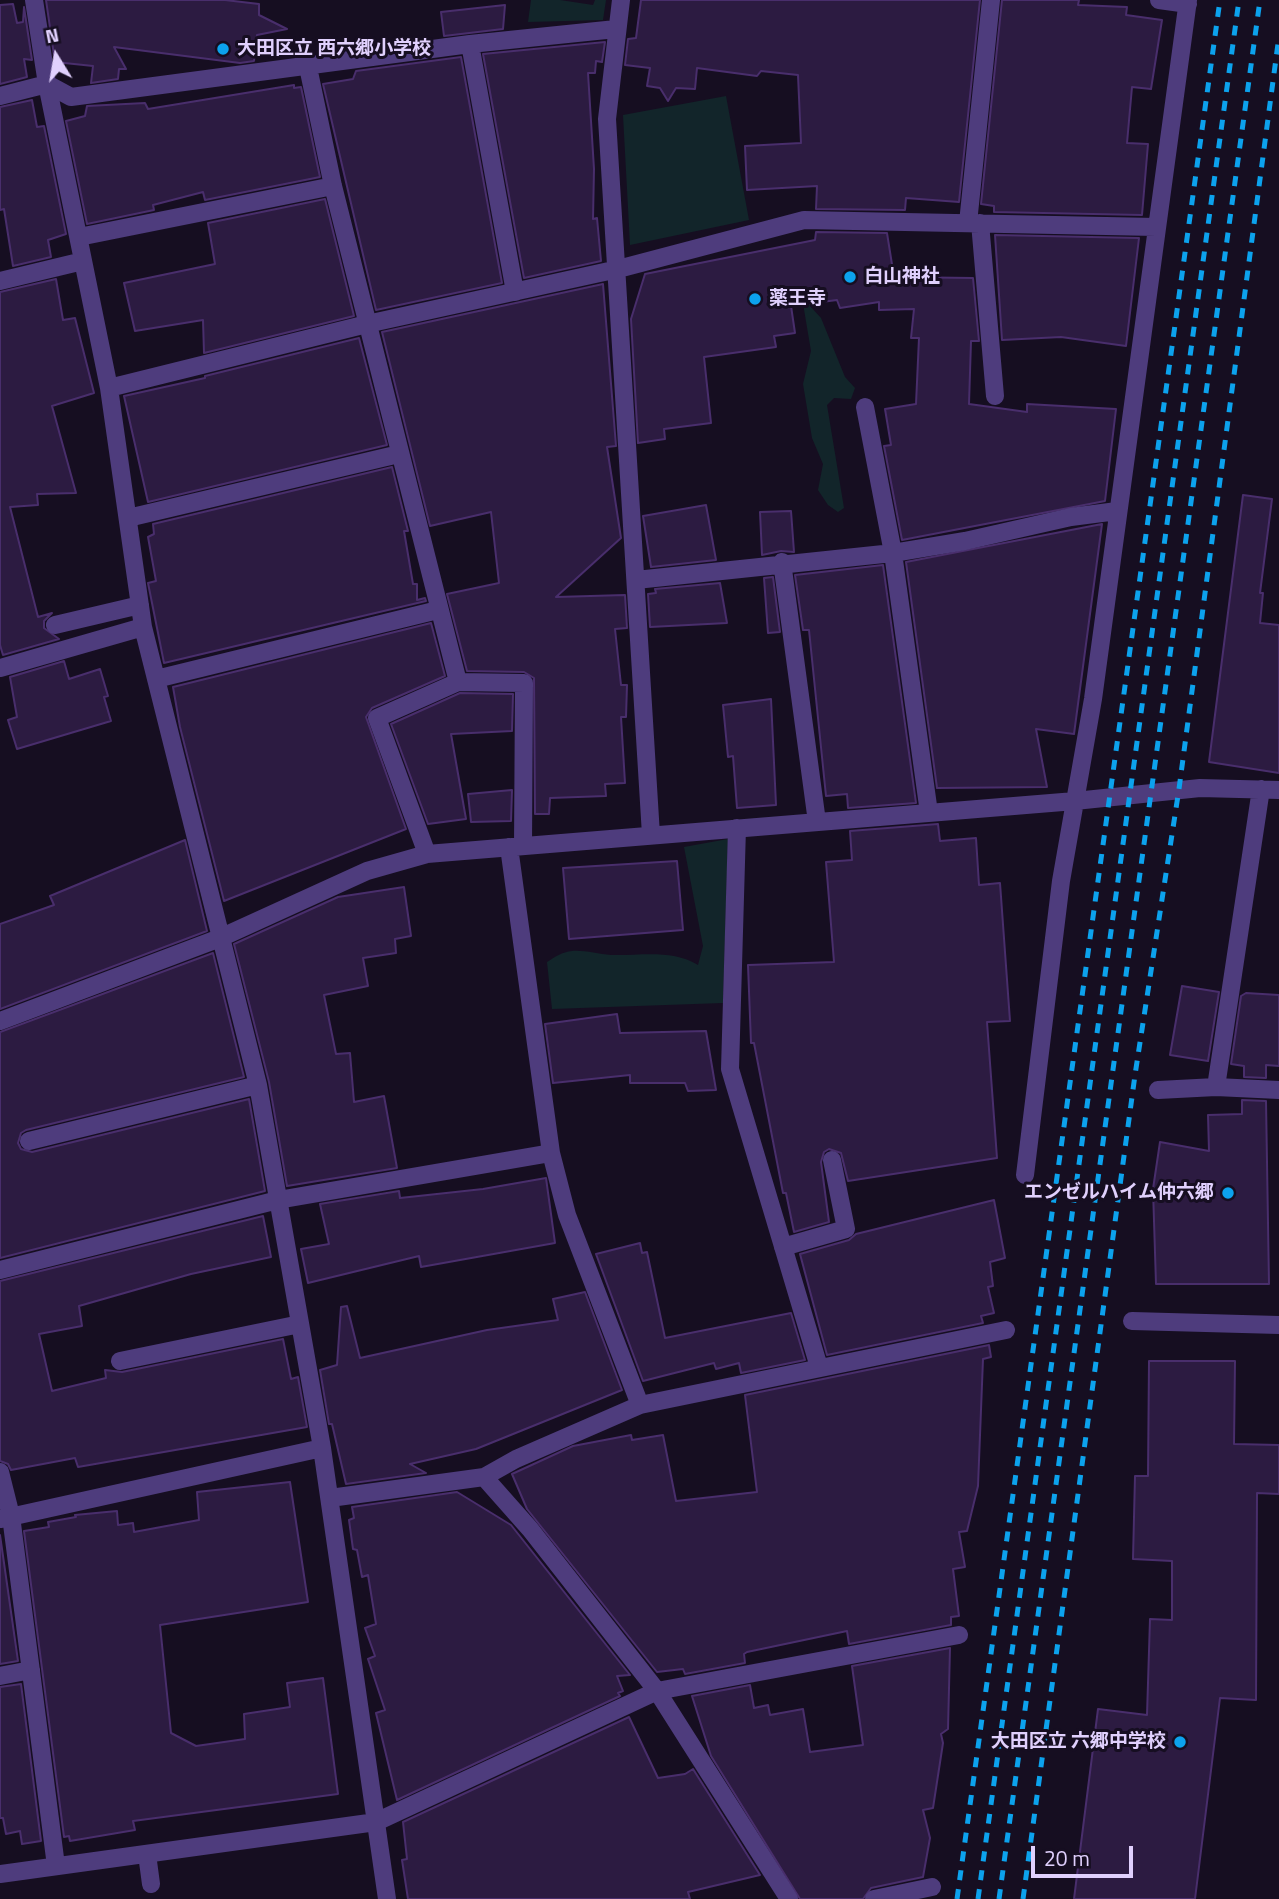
<!DOCTYPE html>
<meta charset="utf-8">
<style>
body{margin:0}
#map{position:relative;width:1279px;height:1899px;overflow:hidden;background:#160e21;font-family:"Titillium Web",sans-serif}
canvas{display:block}
.north{position:absolute;left:21px;top:21px;width:70px;height:70px;-webkit-text-stroke:5px #160e21;paint-order:stroke;rotate:349deg;font-size:19px;font-weight:700;line-height:28px;text-align:center;color:#e0d0fd}
.north::after{content:'';display:block;margin:auto;width:24px;height:32px;background:#e0d0fd;clip-path:polygon(50% 0,100% 100%,50% 72%,0 100%)}
.scale{position:absolute;left:1031px;top:1846px;width:102px;height:32px;box-sizing:border-box;border:4px solid #e0d0fd;border-top:0;padding-left:9px;font-size:21px;line-height:24px;white-space:nowrap;color:#e0d0fd;-webkit-text-stroke:5px #160e21;paint-order:stroke}
</style>
<div id="map">
<canvas width="1279" height="1899"></canvas>
<div class="north">N</div>
<div class="scale">20 m</div>
</div>
<script>
const ctx = document.querySelector('canvas').getContext('2d');
ctx.lineJoin = 'round';
function fillPath(path, color) {
  ctx.fillStyle = color;
  ctx.fill(path, 'evenodd');
}
function strokePath(path, color, width, dash) {
  ctx.strokeStyle = color;
  ctx.lineWidth = width;
  ctx.lineCap = dash ? 'butt' : 'round';
  ctx.setLineDash(dash || []);
  ctx.stroke(path);
}
function label(font, color, halo, rows, align = 'center') {
  ctx.font = font + ' "Titillium Web","Noto Sans JP",sans-serif';
  ctx.lineWidth = 6;
  ctx.setLineDash([]);
  ctx.textBaseline = 'middle';
  ctx.strokeStyle = halo;
  ctx.fillStyle = color;
  for (const [text, x, y, turn = 0] of rows) {
    ctx.save();
    ctx.translate(x, y);
    ctx.rotate((+turn || 0) * Math.PI / 180);
    ctx.textAlign = isNaN(turn) ? turn : align;
    if (halo) ctx.strokeText(text, 0, 0);
    ctx.fillText(text, 0, 0);
    ctx.restore();
  }
}
fillPath(new Path2D(`
 M 531,0 L 560,0 L 593,5 L 595,0 L 606,0 L 603,20 L 528,22 Z
 M 726,96 L 749,220 L 630,245 L 623,115 Z
 M 796,262 L 802,262 L 810,306 L 821,318 L 845,377 L 855,388 L 851,399 L 834,398 L 827,405 L 844,508 L 838,512 L 828,505 L 818,490 L 823,464 L 812,438 L 803,384 L 811,351 Z
 M 728,839 L 723,1003 L 552,1009 L 547,962 C 555,957 562,952 572,951 C 584,950 598,954 611,955 C 640,956 672,949 698,965 L 703,946 L 684,847 Z`), '#12252a');
const building = new Path2D(`
 M 46,0 L 225,0 L 259,4 L 259,15 L 287,29 L 257,35 L 254,61 L 240,63 L 114,47 L 126,69 L 119,69 L 118,79 L 91,83 L 93,66 L 55,62 Z
 M 641,0 L 980,0 L 959,202 L 906,198 L 905,210 L 816,209 L 817,186 L 747,190 L 745,146 L 801,143 L 798,75 L 761,71 L 757,76 L 697,68 L 695,89 L 676,88 L 668,101 L 660,88 L 647,86 L 650,68 L 625,65 L 628,39 L 636,38 Z
 M 1002,0 L 1079,0 L 1078,5 L 1127,7 L 1126,15 L 1162,20 L 1151,89 L 1132,87 L 1127,143 L 1148,144 L 1142,215 L 994,212 L 994,206 L 981,204 Z
 M 13,4 L 17,23 L 23,22 L 24,7 L 32,60 L 24,59 L 27,77 L 0,84 L 0,5 Z
 M 505,5 L 503,29 L 444,36 L 441,12 Z
 M 605,42 L 602,62 L 596,61 L 595,73 L 588,73 L 594,169 L 593,219 L 597,218 L 601,261 L 524,278 L 483,54 Z
 M 461,57 L 502,283 L 376,310 L 323,84 L 353,79 L 356,71 Z
 M 294,85 L 294,88 L 301,87 L 320,177 L 205,200 L 203,192 L 153,205 L 154,210 L 87,224 L 66,121 L 85,116 L 87,106 L 145,103 L 148,109 Z
 M 32,100 L 37,127 L 44,126 L 66,234 L 48,240 L 51,257 L 13,266 L 4,209 L 0,210 L 0,107 Z
 M 325,199 L 354,316 L 204,353 L 203,320 L 135,331 L 124,283 L 215,264 L 208,223 Z
 M 816,232 L 887,233 L 894,277 L 973,278 L 979,341 L 971,341 L 969,404 L 1027,412 L 1027,404 L 1116,409 L 1105,501 L 902,540 L 884,446 L 891,445 L 885,409 L 916,404 L 919,338 L 911,338 L 914,309 L 879,310 L 879,302 L 840,308 L 837,300 L 791,306 L 795,333 L 774,336 L 776,347 L 704,357 L 711,423 L 664,429 L 665,439 L 638,443 L 631,319 L 645,274 L 815,240 Z
 M 995,235 L 1139,238 L 1126,346 L 1061,337 L 1002,340 Z
 M 56,279 L 63,320 L 75,318 L 94,393 L 52,406 L 76,493 L 37,494 L 38,505 L 10,507 L 38,617 L 52,613 L 44,621 L 44,628 L 59,639 L 3,655 L 0,645 L 0,292 Z
 M 603,284 L 616,446 L 607,447 L 621,538 L 556,597 L 625,595 L 627,628 L 615,629 L 621,685 L 627,685 L 626,717 L 621,717 L 625,783 L 605,784 L 606,796 L 550,798 L 549,814 L 535,814 L 534,678 L 524,672 L 467,671 L 447,594 L 499,583 L 491,512 L 430,526 L 382,332 Z
 M 359,338 L 387,445 L 148,502 L 124,396 L 205,378 L 205,376 Z
 M 392,467 L 408,531 L 404,531 L 413,584 L 417,584 L 417,600 L 425,598 L 426,601 L 164,663 L 148,583 L 156,581 L 148,537 L 154,534 L 153,524 Z
 M 1243,495 L 1272,499 L 1260,593 L 1263,593 L 1260,623 L 1279,625 L 1279,773 L 1209,762 Z
 M 706,505 L 716,560 L 651,567 L 643,516 Z
 M 791,511 L 794,552 L 781,551 L 762,555 L 760,512 Z
 M 1102,524 L 1074,734 L 1036,729 L 1047,787 L 937,788 L 906,562 Z
 M 883,565 L 916,803 L 848,808 L 847,794 L 826,796 L 809,630 L 803,630 L 795,575 Z
 M 773,577 L 780,632 L 768,633 L 764,578 Z
 M 720,583 L 727,623 L 650,627 L 648,594 L 656,593 L 655,589 Z
 M 431,623 L 445,676 L 372,708 L 366,717 L 406,829 L 224,901 L 180,727 L 173,687 Z
 M 64,661 L 69,679 L 100,669 L 108,696 L 104,697 L 111,721 L 17,749 L 8,720 L 17,717 L 10,677 Z
 M 460,693 L 513,694 L 512,731 L 451,734 L 466,819 L 428,824 L 391,724 Z
 M 771,699 L 776,805 L 737,808 L 733,756 L 728,757 L 723,705 Z
 M 512,790 L 511,821 L 471,822 L 468,794 Z
 M 938,824 L 940,841 L 976,838 L 979,885 L 1000,883 L 1010,1021 L 987,1022 L 997,1158 L 848,1181 L 841,1153 L 829,1149 L 824,1152 L 821,1162 L 829,1222 L 794,1232 L 786,1193 L 783,1193 L 754,1043 L 751,1043 L 748,965 L 834,962 L 826,862 L 852,860 L 850,831 Z
 M 185,840 L 207,931 L 0,1009 L 0,924 L 54,905 L 50,896 Z
 M 677,861 L 683,930 L 569,939 L 563,868 Z
 M 404,887 L 411,936 L 395,939 L 396,953 L 363,958 L 368,986 L 324,995 L 336,1054 L 350,1053 L 354,1102 L 384,1096 L 397,1168 L 287,1186 L 269,1082 L 234,944 L 338,897 Z
 M 213,953 L 244,1077 L 26,1130 L 21,1133 L 18,1143 L 21,1149 L 32,1152 L 249,1099 L 265,1191 L 0,1258 L 0,1032 Z
 M 1182,986 L 1219,992 L 1208,1061 L 1170,1055 Z
 M 1246,993 L 1279,995 L 1279,1066 L 1266,1065 L 1266,1078 L 1244,1077 L 1244,1066 L 1231,1064 L 1241,996 Z
 M 617,1014 L 620,1033 L 706,1031 L 716,1090 L 688,1091 L 685,1083 L 630,1083 L 630,1075 L 553,1083 L 545,1024 Z
 M 1242,1100 L 1266,1101 L 1269,1284 L 1156,1284 L 1153,1189 L 1160,1142 L 1209,1151 L 1208,1115 L 1242,1114 Z
 M 546,1178 L 555,1243 L 421,1267 L 419,1256 L 308,1283 L 301,1249 L 329,1244 L 320,1204 L 399,1191 L 400,1198 L 483,1189 Z
 M 994,1200 L 1005,1258 L 990,1262 L 993,1286 L 988,1287 L 994,1313 L 981,1316 L 983,1323 L 827,1355 L 800,1254 L 849,1240 L 856,1234 Z
 M 263,1216 L 271,1257 L 191,1274 L 79,1306 L 82,1326 L 39,1334 L 52,1391 L 106,1378 L 105,1370 L 122,1372 L 283,1339 L 291,1379 L 298,1377 L 307,1427 L 78,1467 L 75,1458 L 11,1470 L 8,1464 L 0,1461 L 0,1281 Z
 M 640,1243 L 642,1253 L 647,1252 L 665,1338 L 791,1313 L 805,1360 L 741,1373 L 739,1363 L 716,1369 L 714,1363 L 643,1381 L 596,1254 Z
 M 585,1292 L 622,1390 L 476,1449 L 410,1464 L 426,1473 L 346,1484 L 332,1424 L 329,1424 L 320,1370 L 337,1365 L 341,1307 L 347,1306 L 360,1358 L 487,1330 L 558,1320 L 553,1299 Z
 M 989,1345 L 991,1357 L 983,1359 L 978,1486 L 967,1531 L 959,1532 L 965,1567 L 953,1569 L 959,1616 L 951,1617 L 951,1625 L 849,1644 L 847,1631 L 747,1652 L 744,1654 L 745,1663 L 685,1674 L 683,1669 L 657,1672 L 527,1509 L 512,1474 L 573,1446 L 631,1435 L 632,1440 L 663,1435 L 676,1501 L 757,1492 L 745,1395 Z
 M 1149,1361 L 1235,1361 L 1234,1444 L 1279,1445 L 1279,1494 L 1257,1493 L 1256,1700 L 1220,1698 L 1195,1899 L 1074,1899 L 1098,1709 L 1147,1715 L 1150,1619 L 1172,1620 L 1172,1561 L 1133,1559 L 1135,1476 L 1148,1476 Z
 M 290,1482 L 308,1602 L 160,1625 L 171,1733 L 196,1746 L 245,1739 L 244,1714 L 290,1707 L 287,1683 L 323,1678 L 338,1794 L 133,1821 L 135,1830 L 70,1841 L 69,1836 L 64,1837 L 24,1531 L 49,1527 L 48,1522 L 76,1517 L 75,1515 L 117,1511 L 118,1525 L 133,1523 L 134,1532 L 199,1520 L 197,1492 Z
 M 457,1492 L 511,1525 L 630,1675 L 617,1676 L 623,1691 L 618,1693 L 620,1696 L 397,1800 L 376,1713 L 385,1710 L 368,1659 L 375,1656 L 365,1628 L 376,1624 L 368,1575 L 362,1577 L 357,1550 L 353,1549 L 349,1520 L 354,1518 L 352,1507 Z
 M 0,1535 L 18,1661 L 0,1664 Z
 M 950,1648 L 948,1729 L 941,1734 L 943,1743 L 933,1808 L 923,1810 L 930,1838 L 923,1877 L 871,1888 L 863,1899 L 800,1899 L 711,1756 L 692,1696 L 750,1685 L 754,1708 L 768,1705 L 770,1715 L 803,1709 L 810,1752 L 863,1745 L 852,1666 Z
 M 21,1684 L 41,1841 L 22,1844 L 20,1831 L 6,1834 L 3,1818 L 0,1818 L 0,1687 Z
 M 629,1717 L 658,1778 L 685,1774 L 693,1769 L 760,1875 L 688,1892 L 690,1899 L 408,1899 L 402,1860 L 407,1859 L 403,1822 Z`);
fillPath(building, '#2c1b41');
strokePath(building, '#492e6c', 2);
strokePath(new Path2D(`
 M 34,0 L 47,84 L 109,388 L 143,627 L 258,1085 L 322,1448 L 387,1899
 M 621,0 L 607,119 L 651,835
 M 1159,0 L 1188,4
 M 470,44 L 515,292
 M 308,67 L 333,186 L 458,682 L 377,718 L 427,854
 M 0,96 L 47,84 L 71,97 L 470,44 L 616,29
 M 968,223 L 991,0
 M 980,223 L 995,396
 M 79,237 L 333,186
 M 0,281 L 83,261
 M 109,388 L 367,324 L 618,269 L 804,220 L 1156,227
 M 865,407 L 893,553 L 929,813
 M 128,518 L 399,454
 M 782,562 L 817,822
 M 636,580 L 893,553 L 965,541 L 1071,517 L 1117,511
 M 55,625 L 140,605
 M 0,668 L 143,627
 M 156,679 L 438,610
 M 458,682 L 524,683 L 523,846
 M 737,828 L 730,1069 L 819,1367
 M 509,847 L 551,1153 L 567,1215 L 640,1405
 M 0,1021 L 220,938 L 367,871 L 427,854 L 1075,801 L 1200,788 L 1279,790
 M 1216,1087 L 1279,1090
 M 1158,1090 L 1216,1087 L 1261,789
 M 29,1141 L 258,1085
 M 1025,1175 L 1061,881 L 1093,699 L 1188,0
 M 783,1247 L 846,1229 L 832,1160
 M 0,1270 L 278,1200 L 551,1153
 M 1132,1321 L 1279,1325
 M 120,1361 L 300,1324
 M 0,1472 L 11,1516 L 56,1866
 M 484,1477 L 516,1459 L 640,1405 L 1006,1330
 M 330,1498 L 484,1477 L 530,1529 L 657,1691 L 789,1899
 M 1,1519 L 322,1448
 M 0,1676 L 31,1670
 M 147,1854 L 151,1884
 M 0,1874 L 376,1822 L 657,1691 L 959,1635
 M 874,1899 L 932,1887`), '#4e3c7d', 18);
strokePath(new Path2D(`
 M 957,1899 L 1220,0
 M 978,1899 L 1239,0
 M 999,1899 L 1260,0
 M 1023,1899 L 1135,1075 L 1179,789 L 1279,36`), '#0ca2ed', 5, [10, 9]);
for (const [x, y, r, color] of [
 [223,49,7,"#0ca2ed"],
 [850,277,7,"#0ca2ed"],
 [755,299,7,"#0ca2ed"],
 [1228,1193,7,"#0ca2ed"],
 [1180,1742,7,"#0ca2ed"]
]) {
  const dot = new Path2D();
  dot.arc(x, y, r, 0, 2 * Math.PI);
  ctx.fillStyle = color;
  ctx.fill(dot);
  strokePath(dot, '#160e21', 2.5);
}
label('bold 19px', '#e0d0fd', '#160e21', [
 ["大田区立 西六郷小学校",237,49],
 ["白山神社",864,277],
 ["薬王寺",769,299],
 ["エンゼルハイム仲六郷",1214,1193,"right"],
 ["大田区立 六郷中学校",1166,1742,"right"]
], 'left');
</script>
